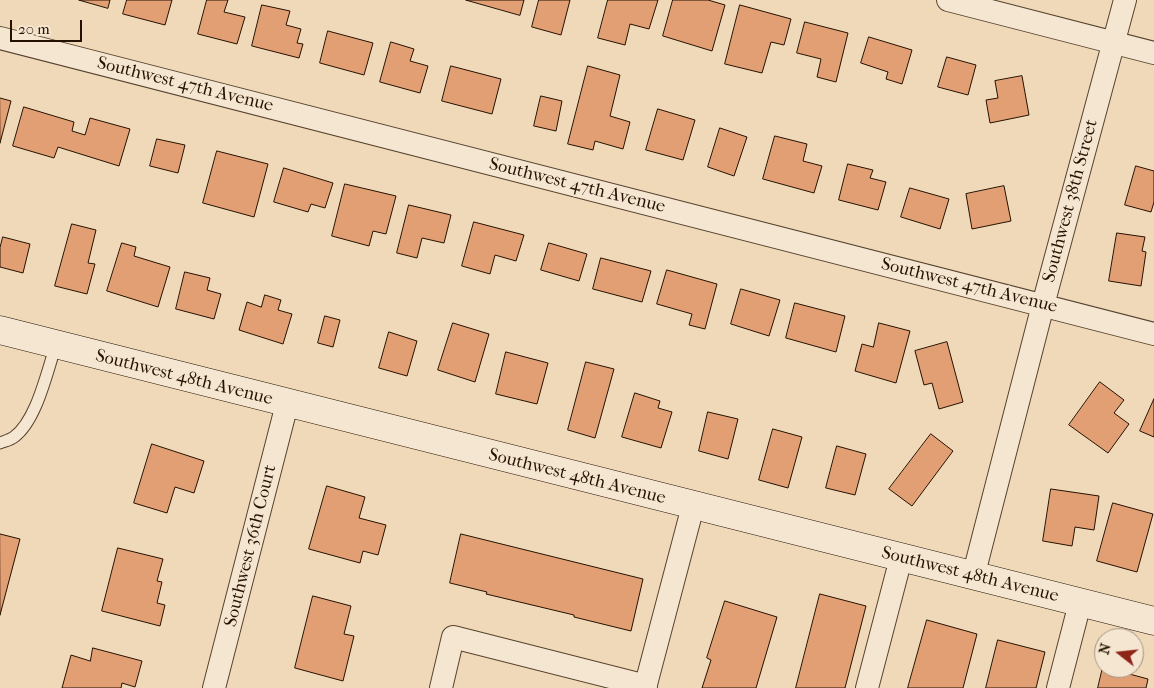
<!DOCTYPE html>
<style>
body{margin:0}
#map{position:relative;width:1154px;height:688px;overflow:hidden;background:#f0d9b8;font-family:"IM FELL French Canon",serif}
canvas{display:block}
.north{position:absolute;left:1094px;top:628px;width:50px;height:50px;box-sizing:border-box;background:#f5e6d1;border:1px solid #a1917e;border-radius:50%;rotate:286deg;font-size:14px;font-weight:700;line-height:20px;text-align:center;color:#241101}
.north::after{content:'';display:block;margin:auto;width:18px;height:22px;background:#8f2418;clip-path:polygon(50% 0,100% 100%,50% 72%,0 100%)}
.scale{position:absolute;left:10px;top:20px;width:72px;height:22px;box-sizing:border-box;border:2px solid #241101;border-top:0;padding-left:6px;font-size:15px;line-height:18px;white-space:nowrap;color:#241101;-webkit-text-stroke:4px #f5e6d1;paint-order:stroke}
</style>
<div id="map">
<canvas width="1154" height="688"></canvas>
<div class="north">N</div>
<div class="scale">20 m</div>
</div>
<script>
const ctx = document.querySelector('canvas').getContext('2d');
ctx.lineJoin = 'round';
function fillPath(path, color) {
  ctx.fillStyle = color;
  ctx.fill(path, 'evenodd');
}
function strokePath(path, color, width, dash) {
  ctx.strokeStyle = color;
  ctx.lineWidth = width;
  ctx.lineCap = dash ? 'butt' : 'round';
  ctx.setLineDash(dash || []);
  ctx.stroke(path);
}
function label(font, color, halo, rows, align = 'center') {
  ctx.font = font + ' "IM FELL French Canon",serif';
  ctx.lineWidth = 4;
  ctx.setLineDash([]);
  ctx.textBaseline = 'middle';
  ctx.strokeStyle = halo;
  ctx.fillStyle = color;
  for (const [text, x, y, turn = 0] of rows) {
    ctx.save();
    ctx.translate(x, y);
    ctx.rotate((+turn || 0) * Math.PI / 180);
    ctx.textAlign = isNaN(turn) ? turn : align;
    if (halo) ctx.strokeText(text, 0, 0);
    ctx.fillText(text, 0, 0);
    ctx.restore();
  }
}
const building = new Path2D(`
 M 79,0 L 110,0 L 108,8 Z
 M 127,0 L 172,0 L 165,25 L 123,14 Z
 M 207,0 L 228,0 L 224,12 L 245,17 L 237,44 L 198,34 Z
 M 466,0 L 524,0 L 520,15 Z
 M 539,0 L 570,0 L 561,35 L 532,27 Z
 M 608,0 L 658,0 L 649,29 L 630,24 L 625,45 L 598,38 Z
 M 673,0 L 708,0 L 725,5 L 712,51 L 663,36 Z
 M 262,5 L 290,11 L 286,25 L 301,29 L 297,43 L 303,44 L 299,58 L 252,46 Z
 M 740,5 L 791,19 L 784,45 L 771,42 L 762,73 L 725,64 Z
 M 805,22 L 848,33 L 836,82 L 817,77 L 821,59 L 797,53 Z
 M 328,31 L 373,43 L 364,75 L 320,63 Z
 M 869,37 L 912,50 L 902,84 L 886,79 L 888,72 L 861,63 Z
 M 391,42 L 414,49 L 410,61 L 428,66 L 420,93 L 380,82 Z
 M 947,57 L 976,65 L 968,95 L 938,87 Z
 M 451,66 L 501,79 L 492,114 L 442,101 Z
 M 588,66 L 620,75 L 610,116 L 630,122 L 623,149 L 595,141 L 593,150 L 568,144 Z
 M 1022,76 L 1029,115 L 990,123 L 986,100 L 998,98 L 995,81 Z
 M 541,96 L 562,101 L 556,131 L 534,126 Z
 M 0,98 L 11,101 L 0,143 Z
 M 24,107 L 74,122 L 72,131 L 85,135 L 90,118 L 130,129 L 119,166 L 58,147 L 54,158 L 13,146 Z
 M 658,109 L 695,120 L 683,160 L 646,150 Z
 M 720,128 L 747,137 L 734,176 L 708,167 Z
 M 775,136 L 807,144 L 803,161 L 822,166 L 814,193 L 763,179 Z
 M 157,139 L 185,145 L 178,173 L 150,166 Z
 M 217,151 L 268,164 L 254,217 L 203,203 Z
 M 848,164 L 873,170 L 870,178 L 886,182 L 878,210 L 839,200 Z
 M 1136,166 L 1154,171 L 1154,202 L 1151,212 L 1125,205 Z
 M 284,168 L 333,183 L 325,208 L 311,204 L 308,212 L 274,202 Z
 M 345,184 L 396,196 L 386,234 L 373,231 L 369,246 L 332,236 Z
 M 1004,186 L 1011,221 L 972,229 L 966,194 Z
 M 910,188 L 949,199 L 940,229 L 901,217 Z
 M 409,205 L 451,215 L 444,243 L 422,238 L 417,258 L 397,253 Z
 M 474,222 L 524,235 L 516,261 L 495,255 L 490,274 L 462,266 Z
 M 72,224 L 96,230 L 88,263 L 95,264 L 87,294 L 55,286 Z
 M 1117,233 L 1145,237 L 1142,251 L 1146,252 L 1141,286 L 1109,281 Z
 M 3,237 L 30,244 L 23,273 L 0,267 L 0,248 Z
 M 122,243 L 136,247 L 134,256 L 170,267 L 158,307 L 107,291 Z
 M 549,243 L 587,254 L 579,281 L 541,270 Z
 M 601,258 L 651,271 L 642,302 L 593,289 Z
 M 667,270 L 717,284 L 705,329 L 689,325 L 692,314 L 657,304 Z
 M 185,272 L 210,278 L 207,290 L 221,294 L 214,319 L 176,309 Z
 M 741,289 L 780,300 L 769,336 L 731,324 Z
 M 265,295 L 281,300 L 278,310 L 292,314 L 283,344 L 239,330 L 247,302 L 261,307 Z
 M 795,303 L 845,316 L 836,352 L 786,338 Z
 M 325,316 L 340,320 L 333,347 L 318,343 Z
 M 453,323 L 489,334 L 475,382 L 438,370 Z
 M 879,323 L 910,331 L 896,383 L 855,371 L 862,344 L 873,347 Z
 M 389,332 L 417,341 L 407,376 L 379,368 Z
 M 947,342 L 963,402 L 939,409 L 932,383 L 924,385 L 915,351 Z
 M 506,352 L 548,363 L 537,404 L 496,394 Z
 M 586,362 L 614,369 L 595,438 L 568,430 Z
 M 1100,382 L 1124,400 L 1114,413 L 1129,424 L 1108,453 L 1069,425 Z
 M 635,393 L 660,401 L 658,408 L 672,412 L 661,448 L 622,437 Z
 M 1154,399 L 1154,437 L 1140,431 Z
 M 708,412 L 738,419 L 728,459 L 699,451 Z
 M 773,429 L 802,437 L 788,488 L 759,480 Z
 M 931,434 L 953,451 L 912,506 L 889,489 Z
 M 152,444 L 204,461 L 194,493 L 175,487 L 167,513 L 134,503 Z
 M 837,446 L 866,454 L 855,495 L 826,488 Z
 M 327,486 L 365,497 L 359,518 L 386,525 L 378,555 L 363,551 L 360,563 L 309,549 Z
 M 1051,489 L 1099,496 L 1094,530 L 1075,527 L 1072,546 L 1043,541 Z
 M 1113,503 L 1153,514 L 1137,572 L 1097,561 Z
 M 0,534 L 20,539 L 0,615 Z
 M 461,534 L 643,579 L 631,631 L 574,617 L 574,615 L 486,594 L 487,592 L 450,583 Z
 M 118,548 L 163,559 L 157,581 L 162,582 L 157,603 L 165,605 L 160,626 L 102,611 Z
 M 820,594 L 866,606 L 845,688 L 796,688 Z
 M 313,596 L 351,606 L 344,634 L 354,636 L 343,681 L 295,668 Z
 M 725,601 L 777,617 L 756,688 L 702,688 L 711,660 L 707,658 Z
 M 927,620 L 977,634 L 963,688 L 908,688 Z
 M 998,640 L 1045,652 L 1036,688 L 986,688 Z
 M 93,648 L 142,661 L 135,687 L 122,683 L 121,688 L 62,688 L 71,655 L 90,661 Z
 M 1103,667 L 1148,679 L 1146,688 L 1098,688 Z`);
fillPath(building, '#e39f74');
strokePath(building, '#241101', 1);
const lane = new Path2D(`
 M 0,443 C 5,441 10,440 14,437 C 37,420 47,371 56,345`);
const street = new Path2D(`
 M 948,0 L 1154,53
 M 0,38 L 1154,334
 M 973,577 L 1043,305 L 1125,0
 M 214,688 L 287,404
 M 441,688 L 453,637 L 646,686
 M 645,688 L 693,506
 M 867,688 L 901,558
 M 1058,688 L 1080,603`);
const secondary = new Path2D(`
 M 0,330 L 1154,621`);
strokePath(lane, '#57432f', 13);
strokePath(street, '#57432f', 24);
strokePath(secondary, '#241101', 29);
strokePath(lane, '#f5e6d1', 11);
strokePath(street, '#f5e6d1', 22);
strokePath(secondary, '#f5e6d1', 28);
label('18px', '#241101', '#f5e6d1', [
 ["Southwest 47th Avenue",185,85,14],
 ["Southwest 47th Avenue",577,186,14],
 ["Southwest 38th Street",1071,201,-75],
 ["Southwest 47th Avenue",969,286,14],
 ["Southwest 48th Avenue",184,378,14],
 ["Southwest 48th Avenue",577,477,14],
 ["Southwest 36th Court",251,546,-76],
 ["Southwest 48th Avenue",970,575,14]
]);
</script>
